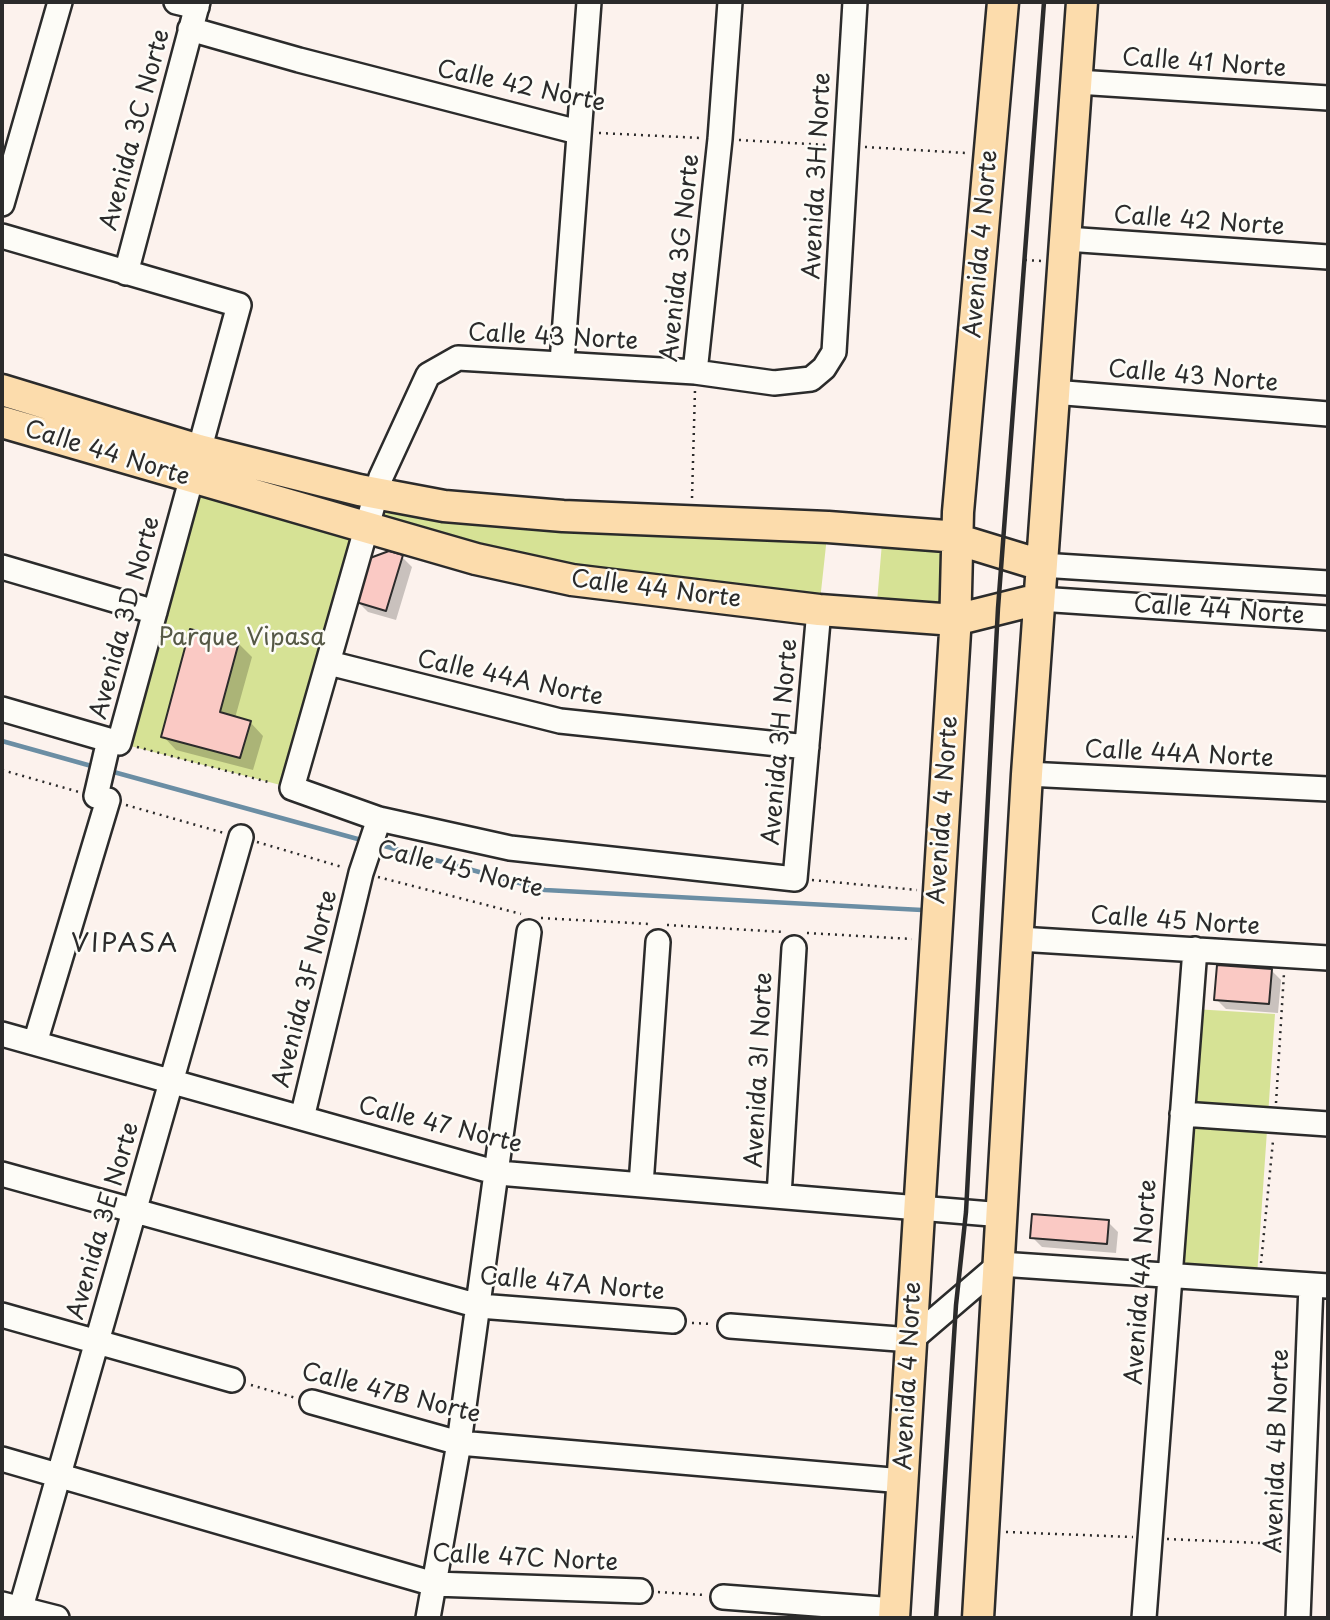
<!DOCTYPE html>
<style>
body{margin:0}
#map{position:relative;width:1330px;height:1620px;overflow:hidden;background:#fcf2ed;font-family:"Playpen Sans",sans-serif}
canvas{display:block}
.frame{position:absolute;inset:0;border:4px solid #2b2b2b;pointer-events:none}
</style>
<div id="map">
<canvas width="1330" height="1620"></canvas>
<div class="frame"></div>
</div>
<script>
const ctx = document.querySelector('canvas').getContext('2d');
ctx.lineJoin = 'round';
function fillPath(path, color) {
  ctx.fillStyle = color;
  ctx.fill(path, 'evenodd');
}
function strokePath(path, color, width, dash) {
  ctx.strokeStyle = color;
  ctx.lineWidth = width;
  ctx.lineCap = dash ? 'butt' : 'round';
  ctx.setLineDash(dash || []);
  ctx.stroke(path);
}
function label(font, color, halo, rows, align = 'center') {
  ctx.font = font + ' "Playpen Sans",sans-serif';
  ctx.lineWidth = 5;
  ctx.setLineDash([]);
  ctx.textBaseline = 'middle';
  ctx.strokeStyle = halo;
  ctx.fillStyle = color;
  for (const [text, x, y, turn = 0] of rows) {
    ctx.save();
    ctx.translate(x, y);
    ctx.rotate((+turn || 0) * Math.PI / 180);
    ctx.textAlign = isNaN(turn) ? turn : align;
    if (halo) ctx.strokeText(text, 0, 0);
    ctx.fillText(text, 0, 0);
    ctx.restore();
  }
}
fillPath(new Path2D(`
 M 2,390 L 359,490 L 828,527 L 819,610 L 572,580 L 368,526 L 292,788 L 119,743 L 191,480 L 2,422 Z
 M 883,531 L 946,536 L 955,620 L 876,614 Z
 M 1194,1009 L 1275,1014 L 1257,1276 L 1177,1271 Z`), '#d6e295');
fillPath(new Path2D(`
 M 402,557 L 412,567 L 396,620 L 368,612 L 358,602 Z
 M 192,631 L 239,644 L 252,657 L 235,718 L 250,722 L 263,736 L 253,770 L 176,750 L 163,736 Z
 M 1271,970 L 1281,980 L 1278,1013 L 1226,1009 L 1216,999 Z
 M 1108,1222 L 1118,1232 L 1116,1253 L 1042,1247 L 1032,1237 Z`), '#0003');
strokePath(new Path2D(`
 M 2,741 L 95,767
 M 110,771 L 365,841
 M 377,844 L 545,890 L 922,910`), '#6b8ea4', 4.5);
const building = new Path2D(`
 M 389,551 L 403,555 L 386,611 L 356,602 L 370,558 Z
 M 190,629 L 239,642 L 220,712 L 251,721 L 240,758 L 161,737 Z
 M 1217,965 L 1272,969 L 1269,1004 L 1214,1000 Z
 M 1032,1214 L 1109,1220 L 1107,1244 L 1030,1238 Z`);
fillPath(building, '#fac9c4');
strokePath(building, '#2b2b2b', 2);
const minor = new Path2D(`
 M 176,2 L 197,7
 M 190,29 L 299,60 L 578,132
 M 1077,82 L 1328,98
 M 2,204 L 60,2
 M 2,236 L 239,305 L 119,743 L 2,709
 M 1066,239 L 1328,257
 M 126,273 L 198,2
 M 562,362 L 589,2
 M 695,372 L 720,139 L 730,2
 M 1053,392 L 1328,414
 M 1041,565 L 1328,583
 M 2,567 L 155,612
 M 1039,599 L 1328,618
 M 819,610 L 795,879 L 510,848 L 379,819 L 292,788 L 381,477 L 428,375 L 458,358 L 695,372 L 774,383 L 811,379 L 824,368 L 834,352 L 855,2
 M 329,663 L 560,721 L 807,747
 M 1027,774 L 1328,789
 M 96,796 L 109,740
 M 1019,939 L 1328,958
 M 2,1034 L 498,1173 L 1003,1215
 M 35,1043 L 108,800
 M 1182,1114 L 1328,1124
 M 302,1118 L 361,873 L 379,819
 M 2,1174 L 479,1306 L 673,1321
 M 641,1185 L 658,942
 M 779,1196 L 794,948
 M 2,1315 L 232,1380
 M 730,1326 L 911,1340 L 1000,1264 L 1328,1286
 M 312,1402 L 459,1443 L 903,1481
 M 2,1459 L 434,1584 L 640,1591
 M 723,1597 L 895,1610
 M 2,1604 L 57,1618
 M 18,1618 L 241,837
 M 428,1618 L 459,1443 L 529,932
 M 1144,1618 L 1195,949
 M 1298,1618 L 1311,1285`);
const major = new Path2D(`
 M 2,390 L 199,450 L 359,490 L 444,506 L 563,516 L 828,527 L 946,536 L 1041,565
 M 2,422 L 476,559 L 572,580 L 819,610 L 955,620 L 1039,599
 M 894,1618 L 955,632 L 958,512 L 1003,2
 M 978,1618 L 1027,774 L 1082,2`);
strokePath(minor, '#2b2b2b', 28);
strokePath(major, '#2b2b2b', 35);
strokePath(new Path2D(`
 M 599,133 L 701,138
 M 739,140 L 827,145
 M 865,147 L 966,153
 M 1025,260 L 1042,261
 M 692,498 L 695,390
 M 137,747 L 272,783
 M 2,770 L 79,792
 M 126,805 L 224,833
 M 257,842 L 342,867
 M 378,877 L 521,914
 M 812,880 L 917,890
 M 541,918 L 650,924
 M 667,925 L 783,932
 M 807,933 L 912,939
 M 1276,1103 L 1284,973
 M 1261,1263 L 1273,1141
 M 692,1323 L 713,1324
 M 251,1385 L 296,1398
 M 1006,1532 L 1133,1537
 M 1167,1539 L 1283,1544
 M 658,1592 L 704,1595`), '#2b2b2b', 2.5, [2, 5]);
strokePath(minor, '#fdfcf7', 23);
strokePath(major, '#fcdcac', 30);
strokePath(new Path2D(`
 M 936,1618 L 956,1305 L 966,1212 L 998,608 L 1044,2`), '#2b2b2b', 4.5);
label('24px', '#2b2b2b', '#fdfcf7', [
 ["Calle 41 Norte",1204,64,4],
 ["Calle 42 Norte",521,87,12],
 ["Avenida 3C Norte",136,130,-75],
 ["Avenida 3H Norte",818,176,-87],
 ["Calle 42 Norte",1199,222,4],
 ["Avenida 4 Norte",982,244,-85],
 ["Avenida 3G Norte",681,258,-84],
 ["Calle 43 Norte",553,338,3],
 ["Calle 43 Norte",1193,377,5],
 ["Calle 44 Norte",107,454,17],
 ["Calle 44 Norte",656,590,7],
 ["Calle 44 Norte",1219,611,4],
 ["Avenida 3D Norte",126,618,-75],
 ["Calle 44A Norte",510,679,12],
 ["Avenida 3H Norte",781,742,-85],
 ["Calle 44A Norte",1179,755,3],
 ["Avenida 4 Norte",944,810,-86],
 ["Calle 45 Norte",460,870,14],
 ["Calle 45 Norte",1175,922,4],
 ["Avenida 3F Norte",306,989,-76],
 ["Avenida 3I Norte",760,1070,-87],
 ["Calle 47 Norte",440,1126,14],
 ["Avenida 3E Norte",104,1221,-74],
 ["Avenida 4A Norte",1142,1282,-86],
 ["Calle 47A Norte",572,1285,5],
 ["Avenida 4 Norte",909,1376,-87],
 ["Calle 47B Norte",391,1394,14],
 ["Avenida 4B Norte",1278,1451,-88],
 ["Calle 47C Norte",525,1559,3]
]);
label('24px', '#565946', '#fdfcf7', [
 ["Parque Vipasa",242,638]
]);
ctx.letterSpacing = '2px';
label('26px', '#2b2b2b', '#fdfcf7', [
 ["VIPASA",125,945]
]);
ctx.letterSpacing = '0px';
</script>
